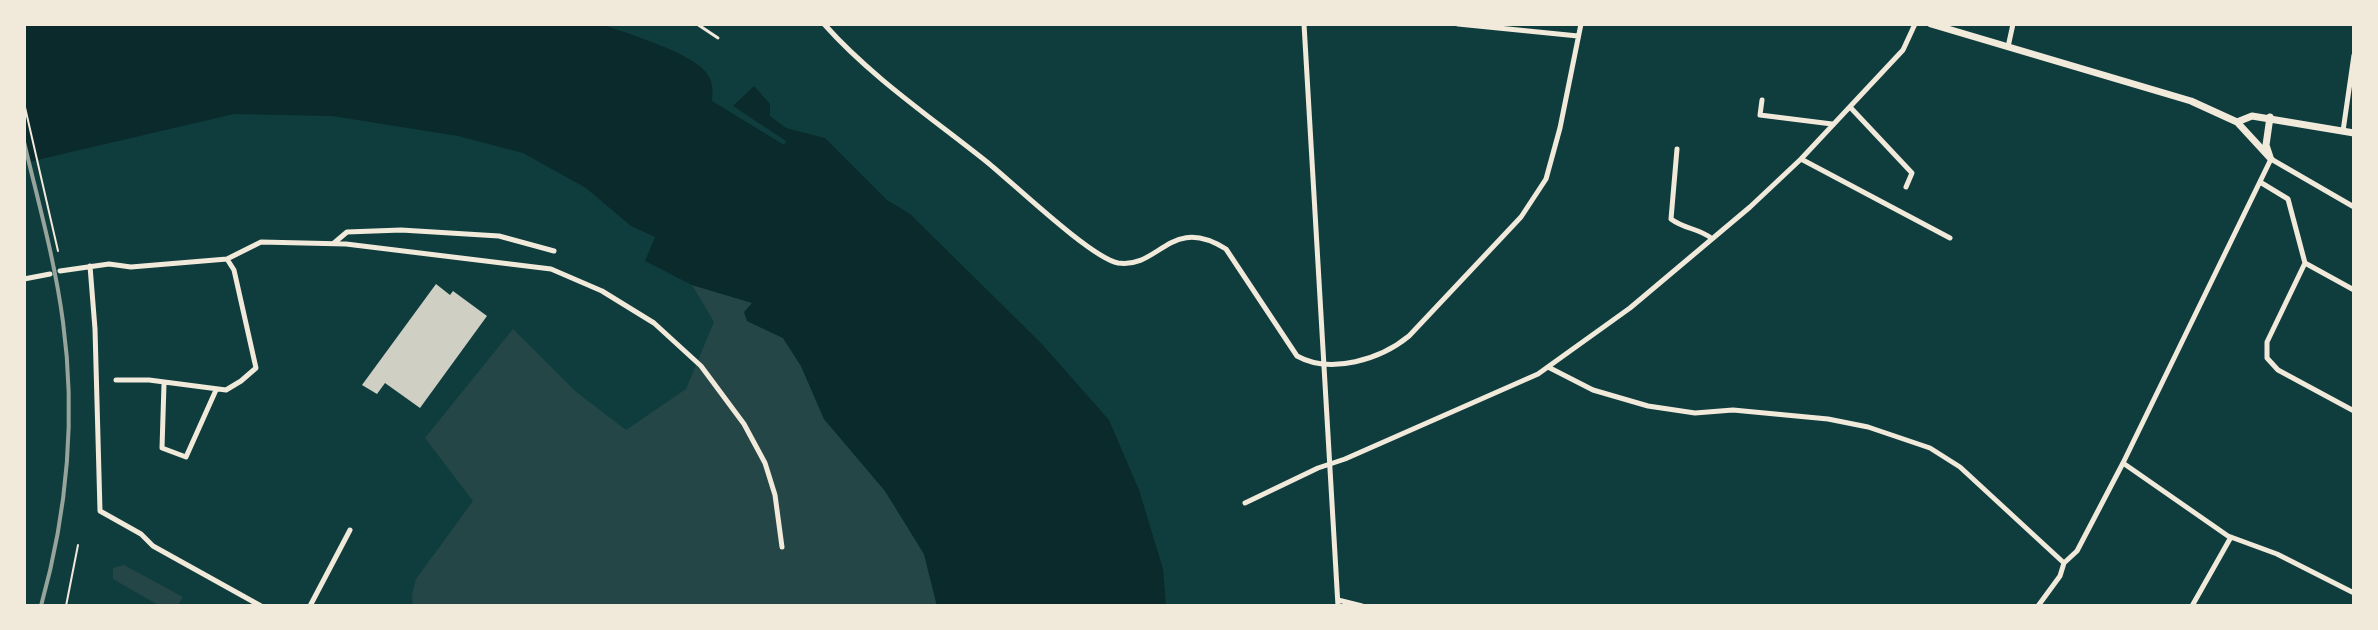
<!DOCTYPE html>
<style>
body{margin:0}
#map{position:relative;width:2378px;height:630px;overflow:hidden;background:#0f3d3e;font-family:Literata,serif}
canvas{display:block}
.frame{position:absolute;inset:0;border:26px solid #f1e9da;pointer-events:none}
</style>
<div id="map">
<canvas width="2378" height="630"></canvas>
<div class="frame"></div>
</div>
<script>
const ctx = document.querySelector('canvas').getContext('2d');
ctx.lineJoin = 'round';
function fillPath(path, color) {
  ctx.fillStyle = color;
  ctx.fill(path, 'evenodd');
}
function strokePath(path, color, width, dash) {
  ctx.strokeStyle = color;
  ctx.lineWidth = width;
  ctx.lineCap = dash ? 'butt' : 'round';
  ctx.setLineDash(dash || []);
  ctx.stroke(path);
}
fillPath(new Path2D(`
 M 692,285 L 753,303 L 747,321 L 783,338 L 801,366 L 824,419 L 885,491 L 924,554 L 937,606 L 413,606 L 412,595 L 416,579 L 473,501 L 425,438 L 513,329 L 575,391 L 626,430 L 686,389 L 714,322 Z
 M 124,565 L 183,597 L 178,605 L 160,606 L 113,579 L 113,568 Z`), '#244646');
fillPath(new Path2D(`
 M 24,24 L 601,24 C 628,34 685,50 705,71 C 713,80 713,90 712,101 L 784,145 L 786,141 L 733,106 L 754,86 L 770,104 L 770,116 L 786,128 L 825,138 L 887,200 L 910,214 L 1041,343 L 1109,420 L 1139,490 L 1163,569 L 1166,606 L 937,606 L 924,554 L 885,491 L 824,419 L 801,366 L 783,338 L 747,321 L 744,312 L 752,303 L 692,285 L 645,261 L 655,237 L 631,226 L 586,188 L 523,153 L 458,136 L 332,116 L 234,114 L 24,163 Z`), '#0a2a2b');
fillPath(new Path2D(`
 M 436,284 L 450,295 L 453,291 L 487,316 L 420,408 L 385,383 L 377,394 L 362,385 Z`), '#cfcfc3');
strokePath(new Path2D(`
 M 24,103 L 58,251
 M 66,606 L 78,545`), '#f1e9da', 2);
strokePath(new Path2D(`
 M 697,24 L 718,38`), '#f1e9da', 3);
strokePath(new Path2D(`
 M 824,24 C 871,77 932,118 987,162 C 1013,183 1091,258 1118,263 C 1160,269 1170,214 1226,249 L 1297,356 C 1331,375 1381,359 1409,336 L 1521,217 L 1546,179 L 1560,128 L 1581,24
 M 1304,24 L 1338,606
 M 1458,24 L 1578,36
 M 2008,47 L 2013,24
 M 1762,100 L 1760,115 L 1832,124
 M 1850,107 L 1912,173 L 1906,187
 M 2343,131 L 2354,55
 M 1677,149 L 1671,219 C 1684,229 1698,228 1711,238
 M 1801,159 L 1950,238
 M 2260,182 L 2288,199 L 2305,263 L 2267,342 L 2267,358 L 2278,370 L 2354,411
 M 334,243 L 347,232 L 401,230 L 499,236 L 554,251
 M 2305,263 L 2354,290
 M 90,266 L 95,329 L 100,511 L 141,534 L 153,546 L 261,606
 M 60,271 L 109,264 L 131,267 L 227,259 L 261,242 L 346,244 L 551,269 L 602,291 L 654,323 L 701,366 L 744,424 L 765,463 L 775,495 L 782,547
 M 24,279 L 50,274
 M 1548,367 L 1593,390 L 1648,406 L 1695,413 L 1733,410 L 1828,419 L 1868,427 L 1930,448 L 1960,467 L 2064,563 L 2077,551 L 2123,463 L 2271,159 L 2354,207
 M 116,380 L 149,380 L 226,390 L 241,381 L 256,368 L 234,270 L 227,259
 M 164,384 L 162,448 L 186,457 L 216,390
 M 2123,463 L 2228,536 L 2277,554 L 2354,593
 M 1245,503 L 1318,468 L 1345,459 L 1538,374 L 1630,308 L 1750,207 L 1801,159 L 1903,50 L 1915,24
 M 1338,600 L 1362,606
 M 310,606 L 350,530
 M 2038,606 L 2060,576 L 2064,563
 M 2192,606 L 2231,537`), '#f1e9da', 5);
strokePath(new Path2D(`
 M 1931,24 L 2191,101 L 2237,122 L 2252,116 L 2354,133
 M 2270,117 L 2266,145 L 2270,157
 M 2237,122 L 2271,159`), '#f1e9da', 7);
strokePath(new Path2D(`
 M 24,142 C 38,201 55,261 63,322 C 76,418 67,513 41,606`), '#97a49c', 4);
</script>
